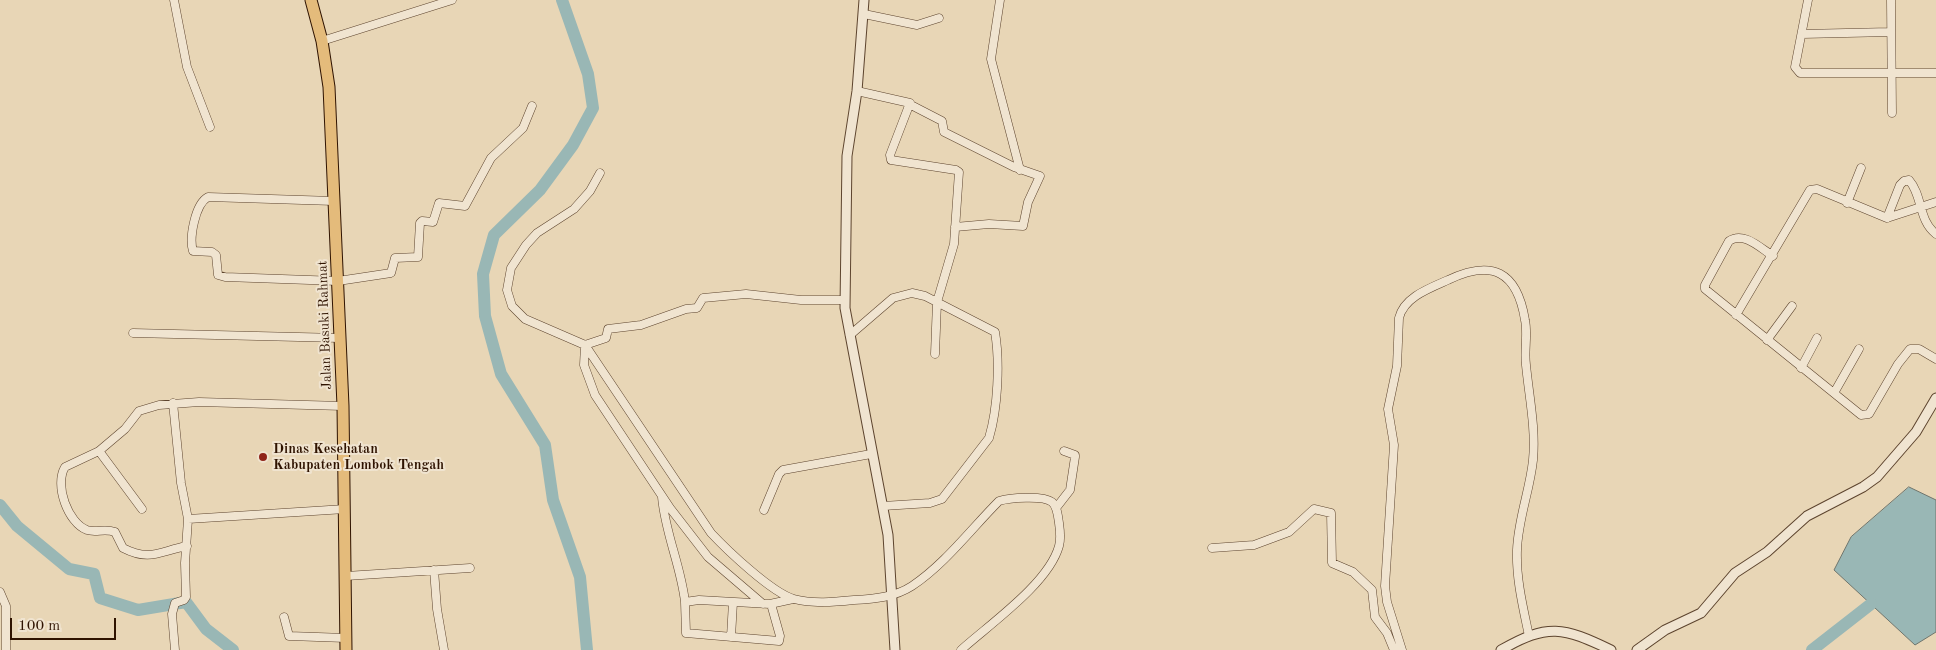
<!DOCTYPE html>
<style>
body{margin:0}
#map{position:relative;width:1936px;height:650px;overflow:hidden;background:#e8d6b6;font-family:"Old Standard TT",serif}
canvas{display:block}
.scale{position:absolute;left:10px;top:618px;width:106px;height:22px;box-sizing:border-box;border:2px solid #2f1300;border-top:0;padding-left:6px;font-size:15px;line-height:18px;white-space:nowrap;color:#2f1300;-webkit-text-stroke:4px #f0e4d0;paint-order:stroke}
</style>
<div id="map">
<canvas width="1936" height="650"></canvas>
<div class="scale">100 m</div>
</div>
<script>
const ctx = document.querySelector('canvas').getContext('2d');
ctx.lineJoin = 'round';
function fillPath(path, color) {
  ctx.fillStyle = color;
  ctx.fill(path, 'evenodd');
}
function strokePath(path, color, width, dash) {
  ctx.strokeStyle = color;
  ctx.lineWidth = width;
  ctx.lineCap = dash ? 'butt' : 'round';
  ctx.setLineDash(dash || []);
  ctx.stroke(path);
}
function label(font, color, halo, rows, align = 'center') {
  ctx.font = font + ' "Old Standard TT",serif';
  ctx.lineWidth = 4;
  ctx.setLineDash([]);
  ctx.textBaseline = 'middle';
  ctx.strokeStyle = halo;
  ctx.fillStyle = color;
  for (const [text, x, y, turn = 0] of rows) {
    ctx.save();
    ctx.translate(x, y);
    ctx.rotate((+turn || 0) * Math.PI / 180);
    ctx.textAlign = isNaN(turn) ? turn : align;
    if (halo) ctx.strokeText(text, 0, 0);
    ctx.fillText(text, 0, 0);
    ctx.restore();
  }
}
const water = new Path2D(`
 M 1909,487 L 1936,500 L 1936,632 L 1915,645 L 1834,570 L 1851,537 Z`);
fillPath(water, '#99b7b5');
strokePath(water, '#6f756d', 1);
strokePath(new Path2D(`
 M 562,0 L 588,74 L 593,108 L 573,145 L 540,190 L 494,235 L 483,274 L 485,316 L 501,374 L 545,445 L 553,500 L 580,577 L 587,650
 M 0,505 L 17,526 L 69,569 L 94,574 L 100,598 L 138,610 L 186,602 L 206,629 L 233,650
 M 1812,650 L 1871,604`), '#99b7b5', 12);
const minor = new Path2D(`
 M 174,0 L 187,67 L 210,127
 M 1000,0 L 991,59 L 1020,170
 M 1808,0 L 1795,67 L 1800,73 L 1936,73
 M 1891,0 L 1892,113
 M 864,14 L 917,25 L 939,18
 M 1802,34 L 1890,32
 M 322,41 L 452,0
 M 857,91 L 910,103 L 890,155 L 891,160 L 956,170 L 959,172 L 954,244 L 937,302 L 935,354
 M 911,105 L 942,121 L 944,132 L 1014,167 L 1040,176 L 1028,202 L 1023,226 L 989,224 L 955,227
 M 600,173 L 590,191 L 574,209 L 537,233 L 526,245 L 511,268 L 507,290 L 512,306 L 525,319 L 585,345 L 711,533 C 727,550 772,593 794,599 C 813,604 834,602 854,600 C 875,599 895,597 912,586 C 945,564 971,529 999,501 C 1009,498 1043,495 1052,502 C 1057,506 1058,516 1059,523 C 1060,530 1061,539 1059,546 C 1049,583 990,624 961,650
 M 334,201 L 208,197 C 195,204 189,238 193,251 L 212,252 L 216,255 L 218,275 L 225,277 L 338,281 L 391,273 L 395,258 L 418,257 L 420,223 L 422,221 L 433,222 L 439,203 L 465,206 L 491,158 L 523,128 L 532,106
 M 1847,203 L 1861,168
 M 1887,218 L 1900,185 L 1904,181 L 1909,180 C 1923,196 1918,220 1936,234
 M 1773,256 C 1760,248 1744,231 1729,241 L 1705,285 L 1705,289 L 1861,415 L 1869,414 L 1898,364 L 1910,349 L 1919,349 L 1936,359
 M 1736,315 L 1810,190 L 1817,189 L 1887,218 L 1936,202
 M 133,333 L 340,338
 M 850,335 L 893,298 L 912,293 L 925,296 L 995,332 C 1000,362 998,408 989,438 L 942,499 L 930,503 L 883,506
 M 1767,340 L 1792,306
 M 1801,368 L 1817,338
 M 1834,393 L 1859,349
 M 173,403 L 181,483 L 188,519 L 185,563 L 186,597 L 184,600 L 175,603 L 172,614 L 175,650
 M 99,451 L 142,509
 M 662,497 C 665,533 681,566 685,602
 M 1056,508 L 1070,490 L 1075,457 L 1075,455 L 1064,451
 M 764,510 L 779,474 L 783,470 L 871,454
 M 188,519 L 345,509
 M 187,546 C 160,551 150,562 123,548 L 115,532 C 105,528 96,533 87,530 C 68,523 54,485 65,467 L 99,451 L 125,429 L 139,411 L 159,405 L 199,402 L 343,406
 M 1212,548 L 1254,545 L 1289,532 L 1314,509 L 1331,513 L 1332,563 L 1353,572 L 1372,590 L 1375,617 L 1387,633 L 1394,650
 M 434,570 L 437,609 L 444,650
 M 346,576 L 470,568
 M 0,592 L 6,606 L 6,650
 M 763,604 L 708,557 L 670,508 L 595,395 L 584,365 L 585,345 L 606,338 L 608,329 L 641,325 L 686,309 L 697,308 L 703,298 L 746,294 L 801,300 L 845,300
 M 771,604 L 780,636 L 779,641 L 686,633 L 685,602 L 699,600 L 770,604 L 793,599
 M 284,617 L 289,636 L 346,638
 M 731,637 L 733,602
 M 1402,650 L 1387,602 L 1385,586 L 1394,445 L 1388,409 L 1397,366 L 1399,318 C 1404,297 1430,288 1448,280 C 1492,259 1517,271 1525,320 C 1528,334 1524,351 1526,365 C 1529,396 1536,429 1533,460 C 1530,490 1518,519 1517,550 C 1516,579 1523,607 1529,636`);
const tertiary = new Path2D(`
 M 864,0 L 857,91 L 847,156 L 845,308 L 888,535 L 895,650
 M 1501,650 C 1548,623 1563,627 1611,650
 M 1637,650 L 1665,630 L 1701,613 L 1735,573 L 1767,552 L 1807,516 L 1863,487 L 1877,477 L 1916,432 L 1936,398`);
const primary = new Path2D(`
 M 311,0 L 322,41 L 329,87 L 343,406 L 346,650`);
strokePath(minor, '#5d442e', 9);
strokePath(tertiary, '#5d442e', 11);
strokePath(primary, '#2f1300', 13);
strokePath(minor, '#f0e4d0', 8);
strokePath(tertiary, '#f0e4d0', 9);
strokePath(primary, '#e4bb7b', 11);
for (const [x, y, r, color] of [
 [263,457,5,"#8f2418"]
]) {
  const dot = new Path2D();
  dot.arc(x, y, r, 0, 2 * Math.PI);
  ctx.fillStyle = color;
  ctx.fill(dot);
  strokePath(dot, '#f0e4d0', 2);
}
label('14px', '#2f1300', '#f0e4d0', [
 ["Jalan Basuki Rahmat",325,325,-92]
]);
label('bold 14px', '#2f1300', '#f0e4d0', [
 ["Dinas Kesehatan",273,449],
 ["Kabupaten Lombok Tengah",273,465]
], 'left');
</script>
